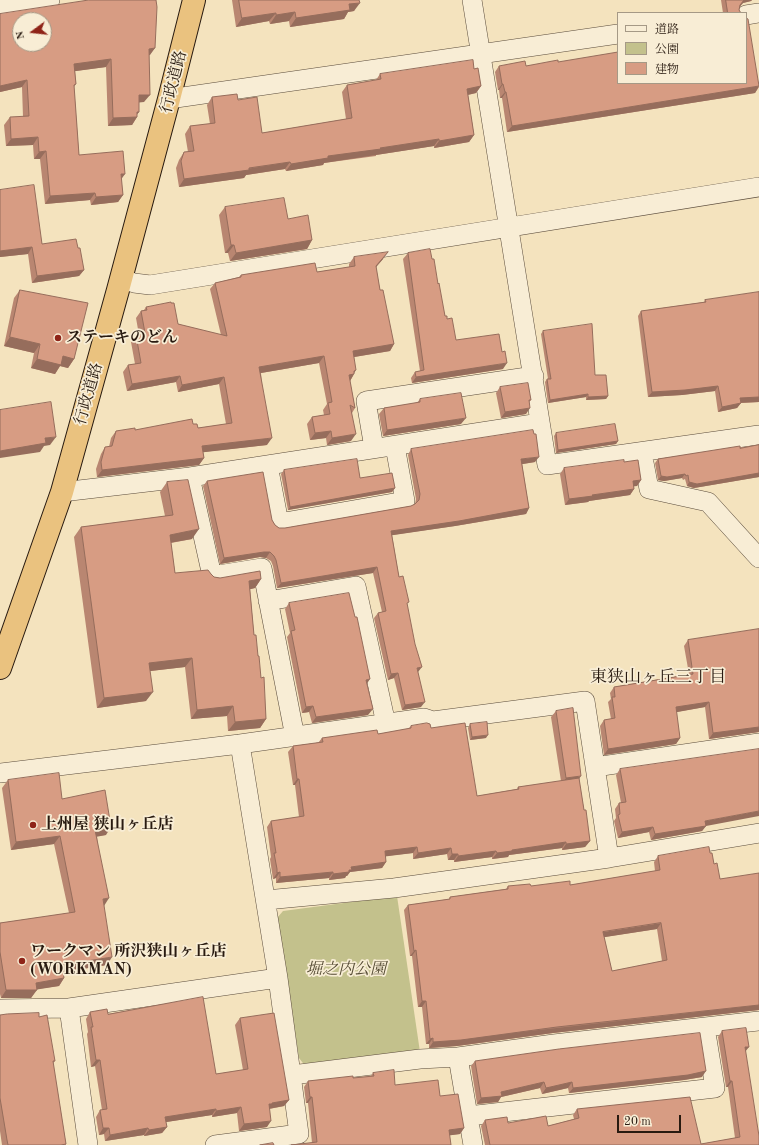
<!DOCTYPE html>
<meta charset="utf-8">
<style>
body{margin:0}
#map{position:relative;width:759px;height:1145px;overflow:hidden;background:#f4e3be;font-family:"Old Standard TT","Noto Serif JP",serif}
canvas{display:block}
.legend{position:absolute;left:617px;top:12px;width:130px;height:72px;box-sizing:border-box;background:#f8edd5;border:1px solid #a59986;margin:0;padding:5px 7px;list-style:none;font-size:12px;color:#281a10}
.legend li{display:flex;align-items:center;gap:8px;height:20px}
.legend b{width:20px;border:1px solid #a59986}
.north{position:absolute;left:12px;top:12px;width:40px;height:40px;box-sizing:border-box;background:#f8edd5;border:1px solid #a59986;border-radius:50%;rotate:255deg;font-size:11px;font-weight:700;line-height:16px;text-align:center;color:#281a10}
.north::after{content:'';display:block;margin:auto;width:14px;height:18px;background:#8f2418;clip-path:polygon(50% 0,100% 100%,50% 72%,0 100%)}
.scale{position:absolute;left:617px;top:1115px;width:64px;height:18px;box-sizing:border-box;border:2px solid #281a10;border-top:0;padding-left:5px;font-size:12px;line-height:14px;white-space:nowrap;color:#281a10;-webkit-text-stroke:3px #f8edd5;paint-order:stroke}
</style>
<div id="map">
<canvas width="759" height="1145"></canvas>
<ul class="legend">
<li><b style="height:5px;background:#f8edd5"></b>道路</li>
<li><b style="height:11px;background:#c3c18c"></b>公園</li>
<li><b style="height:11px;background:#d79c83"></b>建物</li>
</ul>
<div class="north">N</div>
<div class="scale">20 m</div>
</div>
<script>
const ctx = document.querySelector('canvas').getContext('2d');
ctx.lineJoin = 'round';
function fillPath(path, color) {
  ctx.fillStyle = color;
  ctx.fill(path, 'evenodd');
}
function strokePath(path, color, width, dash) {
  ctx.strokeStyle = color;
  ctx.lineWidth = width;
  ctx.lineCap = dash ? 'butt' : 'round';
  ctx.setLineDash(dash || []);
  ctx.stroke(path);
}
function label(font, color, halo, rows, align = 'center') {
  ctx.font = font + ' "Old Standard TT","Noto Serif JP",serif';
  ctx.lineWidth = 3.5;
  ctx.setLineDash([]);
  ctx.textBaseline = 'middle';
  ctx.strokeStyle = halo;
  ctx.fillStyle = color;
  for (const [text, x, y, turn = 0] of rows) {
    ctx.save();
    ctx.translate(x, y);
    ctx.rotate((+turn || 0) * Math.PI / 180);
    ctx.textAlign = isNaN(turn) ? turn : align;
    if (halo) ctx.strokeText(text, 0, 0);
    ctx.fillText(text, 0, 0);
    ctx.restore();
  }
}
fillPath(new Path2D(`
 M 397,896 L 420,1052 L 306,1067 L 299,1058 L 277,918 L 283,911 Z`), '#c3c18c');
const street = new Path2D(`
 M 472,0 L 547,465 L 759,435
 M 0,9 L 50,0
 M 746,15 L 759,13
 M 169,99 L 618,34
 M 121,278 L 134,283 L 150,285 L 759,187
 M 374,448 L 366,401 L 534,376
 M 642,452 L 649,489 L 708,502 L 759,558
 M 268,465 L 279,523 L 405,501 L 395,446
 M 190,477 L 212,576 L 262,568 L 295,737
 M 62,492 L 190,477 L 540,423
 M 268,601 L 356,586 L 386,724
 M 595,767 L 759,743
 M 0,773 L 240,744 L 424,718 L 433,721 L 585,701 L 609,858
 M 266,900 L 394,888 L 609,858 L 759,833
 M 69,1008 L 88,1145
 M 0,1009 L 69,1008 L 278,978
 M 458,1057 L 473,1145
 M 292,1075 L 420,1059 L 458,1057 L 554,1044 L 759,1021
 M 468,1116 L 715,1088 L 705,1027
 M 215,1145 L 299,1134 L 278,978 L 240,744`);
const highway = new Path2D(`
 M 0,668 L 62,492 L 118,290 L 169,99 L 194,0`);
strokePath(street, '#5b4c3c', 20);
strokePath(highway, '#281a10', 24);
strokePath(street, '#f8edd5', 19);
strokePath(highway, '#eac27f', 22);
fillPath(new Path2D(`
 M 232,0 L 359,0 L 354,11 L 348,12 L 344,19 L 290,27 L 289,21 L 270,24 L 269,21 L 236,27 Z
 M 721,0 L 752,0 L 751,1 L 743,3 L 740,6 L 739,10 L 741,13 L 723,13 Z
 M 0,14 L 155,48 L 149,55 L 144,102 L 139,102 L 139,112 L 137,114 L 137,117 L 132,125 L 108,126 L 106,67 L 75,71 L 76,84 L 74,87 L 79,155 L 121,179 L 123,195 L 118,202 L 91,205 L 90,200 L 45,204 L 40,159 L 34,159 L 33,145 L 6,146 L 4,125 L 10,117 L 23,117 L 22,87 L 0,92 Z
 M 558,62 L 759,87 L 755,93 L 507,132 L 502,98 L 500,98 L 499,90 L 498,90 L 495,72 L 499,66 L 526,66 Z
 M 474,69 L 481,86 L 476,93 L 468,95 L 474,135 L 469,142 L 434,148 L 434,146 L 376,155 L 376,156 L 324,163 L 323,165 L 286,171 L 285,169 L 246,175 L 244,178 L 179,187 L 176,168 L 179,160 L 184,152 L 188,152 L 185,134 L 190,126 L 210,124 L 207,105 L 212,97 L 238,100 L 262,133 L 346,119 L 342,92 L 347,85 L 376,80 L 380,74 Z
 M 0,190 L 42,244 L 78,248 L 84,270 L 79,276 L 32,283 L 28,254 L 0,257 Z
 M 225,207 L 288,219 L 312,240 L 307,249 L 230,261 L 228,253 L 225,253 L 219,215 Z
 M 408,253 L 432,259 L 445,316 L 447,319 L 456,340 L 503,369 L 412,383 L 411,378 L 415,372 L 420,371 L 403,259 Z
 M 354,257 L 383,259 L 376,267 L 380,290 L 394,344 L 390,351 L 354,357 L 354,374 L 350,381 L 355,408 L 352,413 L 351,441 L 327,445 L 326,438 L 310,440 L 307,424 L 312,417 L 324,415 L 323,410 L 327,404 L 319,363 L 261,373 L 267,445 L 203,452 L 204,458 L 199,465 L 97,477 L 96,469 L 101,454 L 105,447 L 109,447 L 111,438 L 116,431 L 135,430 L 193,424 L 198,428 L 226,424 L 219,384 L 178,392 L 176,382 L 127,391 L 123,372 L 128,365 L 135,364 L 131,342 L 136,335 L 139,335 L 136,318 L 141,311 L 144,310 L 146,307 L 178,324 L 221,335 L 210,289 L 215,283 L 239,277 L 241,275 L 317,272 L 349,267 L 349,264 Z
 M 20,290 L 74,359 L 68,368 L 60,366 L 55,374 L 31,368 L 34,353 L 4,346 L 14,298 Z
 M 759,292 L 759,402 L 741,403 L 737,408 L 718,412 L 715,391 L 682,395 L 648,397 L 638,316 L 641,311 L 704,302 L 705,300 Z
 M 543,331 L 595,375 L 608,396 L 606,399 L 586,400 L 586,397 L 548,403 L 545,382 L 547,379 L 548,379 L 541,334 Z
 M 500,387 L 531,400 L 529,402 L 526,414 L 501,418 L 496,393 Z
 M 420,399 L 461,424 L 383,436 L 379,414 L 384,408 L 417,403 Z
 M 556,433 L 618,441 L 616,444 L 556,453 L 554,436 Z
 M 759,445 L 759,477 L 694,488 L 687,486 L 685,479 L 683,480 L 682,478 L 664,481 L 658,480 L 655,463 L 658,459 Z
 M 411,449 L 535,462 L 522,464 L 529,508 L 526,514 L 455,526 L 392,535 L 399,577 L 407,605 L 418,672 L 421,707 L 402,710 L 394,678 L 388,680 L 374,618 L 378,613 L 382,612 L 373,573 L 277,588 L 273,566 L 271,561 L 266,558 L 260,557 L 220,564 L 203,486 L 207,481 L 272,520 L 275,525 L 279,528 L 285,528 L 411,506 L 415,504 L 416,499 L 408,455 Z
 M 564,468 L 641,480 L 637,486 L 634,486 L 634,489 L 630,495 L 589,501 L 588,502 L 565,505 L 560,474 Z
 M 284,470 L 360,478 L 395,488 L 392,492 L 288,510 L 281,474 Z
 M 167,482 L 192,539 L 171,543 L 175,573 L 211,574 L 214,577 L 220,578 L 261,579 L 255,588 L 250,589 L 254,635 L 261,678 L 266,719 L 260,728 L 228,731 L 227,716 L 191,719 L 185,667 L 150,671 L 146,701 L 97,708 L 74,537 L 81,527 L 165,516 L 160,492 Z
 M 289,603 L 367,683 L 368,715 L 312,723 L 309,712 L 302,713 L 287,637 L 290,633 L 285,609 Z
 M 759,629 L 759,732 L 709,739 L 705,707 L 676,712 L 680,738 L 676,744 L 604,755 L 600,726 L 604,720 L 611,719 L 608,702 L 611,699 L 610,693 L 614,687 L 689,674 L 684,646 L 688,640 Z
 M 556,711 L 579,779 L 584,810 L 590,841 L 585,847 L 562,850 L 562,848 L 509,855 L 508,857 L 492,859 L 492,857 L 454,862 L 454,860 L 448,860 L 447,854 L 413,859 L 413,853 L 385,856 L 386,862 L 382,868 L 350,872 L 347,876 L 346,876 L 345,878 L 329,880 L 329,878 L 276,883 L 276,878 L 273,879 L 270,859 L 271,857 L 267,827 L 271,821 L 299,817 L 295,785 L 293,785 L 288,752 L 293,746 L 318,743 L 322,738 L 378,734 L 408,729 L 411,726 L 431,728 L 477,796 L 517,789 L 518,787 L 561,781 L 551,717 Z
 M 470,724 L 486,738 L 470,740 L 468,728 Z
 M 620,769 L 706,826 L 702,831 L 651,840 L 649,832 L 618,838 L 614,821 L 616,818 L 615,809 L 619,803 L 621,803 L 616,775 Z
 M 8,780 L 62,799 L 106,835 L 97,836 L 104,906 L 107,965 L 63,972 L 64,978 L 59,986 L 37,989 L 31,998 L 1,998 L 0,994 L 0,923 L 69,913 L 54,844 L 11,850 L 2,788 Z
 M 710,853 L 720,879 L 759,876 L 759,1010 L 553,1033 L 457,1046 L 429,1048 L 429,1044 L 426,1044 L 422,1007 L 418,1007 L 412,956 L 410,956 L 404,910 L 408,905 L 449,899 L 450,897 L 506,889 L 508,886 L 531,886 L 570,885 L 655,871 L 654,862 L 658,856 ZM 657,929 L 662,961 L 612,971 L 604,937 Z
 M 90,1012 L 108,1014 L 216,1074 L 243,1070 L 235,1025 L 240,1018 L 289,1100 L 284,1106 L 269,1109 L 267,1127 L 239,1131 L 237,1113 L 212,1117 L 212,1115 L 166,1122 L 167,1127 L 162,1133 L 144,1136 L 144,1135 L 105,1141 L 104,1134 L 99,1135 L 96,1117 L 100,1110 L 102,1110 L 95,1066 L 91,1067 L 87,1034 L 88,1032 L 86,1019 Z
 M 0,1015 L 39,1017 L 55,1061 L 53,1063 L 66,1144 L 66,1145 L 2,1145 L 0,1131 Z
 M 722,1031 L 745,1051 L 759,1145 L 485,1145 L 481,1126 L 485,1120 L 508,1123 L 548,1126 L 574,1119 L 573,1115 L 577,1109 L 701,1144 L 735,1138 L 728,1087 L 726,1087 L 718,1037 Z
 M 475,1061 L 702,1077 L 684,1080 L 569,1093 L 568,1088 L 542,1094 L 540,1088 L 501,1097 L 498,1102 L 477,1104 L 471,1066 Z
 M 373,1073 L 395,1085 L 440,1096 L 464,1128 L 460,1134 L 450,1135 L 312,1143 L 308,1103 L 306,1103 L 304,1087 L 308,1081 L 353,1078 L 371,1076 Z`), '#b98671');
fillPath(new Path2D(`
 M 742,0 L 752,0 L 751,1 L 743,3 L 736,11 Z
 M 360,3 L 354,11 L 348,12 L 344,19 L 290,27 L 296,18 L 349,4 Z
 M 295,12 L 289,21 L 270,24 L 276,15 Z
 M 276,13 L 269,21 L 236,27 L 242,18 Z
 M 155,48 L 150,55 L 144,56 L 149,49 Z
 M 111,59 L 106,67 L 69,72 L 74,64 Z
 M 27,80 L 22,87 L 0,92 L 0,86 Z
 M 502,84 L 503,84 L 499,90 L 498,90 Z
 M 481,86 L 476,93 L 462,96 L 467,89 Z
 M 759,86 L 755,93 L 507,132 L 512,126 Z
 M 505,92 L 506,92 L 502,98 L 500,98 Z
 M 139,95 L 150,95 L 144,102 L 134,103 Z
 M 137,112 L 139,112 L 135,117 L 137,117 L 132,125 L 108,126 L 113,118 Z
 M 474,135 L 469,142 L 434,148 L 439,141 Z
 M 38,137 L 33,145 L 6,146 L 11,139 Z
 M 439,139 L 434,146 L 324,163 L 323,165 L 286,171 L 291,164 L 328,156 Z
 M 46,151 L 40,159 L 34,159 L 39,152 Z
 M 290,162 L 285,169 L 246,175 L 244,178 L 179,187 L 184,179 Z
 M 121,174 L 125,174 L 120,181 Z
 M 95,193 L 90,200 L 45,204 L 50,196 Z
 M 123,195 L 118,202 L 91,205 L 96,197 Z
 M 312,240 L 307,249 L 230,261 L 236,253 Z
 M 231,245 L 234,245 L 228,253 L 225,253 Z
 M 32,247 L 28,254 L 0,257 L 0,251 Z
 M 388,252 L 383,259 L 371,273 L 376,266 Z
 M 84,270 L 79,276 L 32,283 L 37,276 Z
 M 10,337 L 40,344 L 34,353 L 4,346 Z
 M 394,344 L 390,351 L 348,358 L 353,351 Z
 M 63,356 L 74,359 L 68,368 L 60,366 L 55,374 L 31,368 L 37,359 Z
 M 324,356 L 319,363 L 255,374 L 259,367 Z
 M 507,363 L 503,369 L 412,383 L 416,377 Z
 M 356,370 L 353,375 L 354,374 L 350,381 L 349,375 L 354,371 Z
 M 180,376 L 176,382 L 127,391 L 132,384 Z
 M 224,377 L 219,384 L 178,392 L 182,385 Z
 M 718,386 L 715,391 L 682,395 L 648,397 L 652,392 Z
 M 588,394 L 586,397 L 548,403 L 550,400 Z
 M 608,396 L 606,399 L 586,400 L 588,397 Z
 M 759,397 L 759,402 L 737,403 L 740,398 Z
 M 741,403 L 737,408 L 718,412 L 722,407 Z
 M 530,408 L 526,414 L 501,418 L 505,412 Z
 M 466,418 L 461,424 L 383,436 L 387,430 Z
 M 331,431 L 326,438 L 310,440 L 315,433 Z
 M 356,434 L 351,441 L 327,445 L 332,438 Z
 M 56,437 L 50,445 L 44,446 L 40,452 L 0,458 L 0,451 L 45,438 Z
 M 272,438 L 267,445 L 197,453 L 202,446 Z
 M 618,441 L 616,444 L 556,453 L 558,450 Z
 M 539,457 L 535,462 L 517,465 L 521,459 Z
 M 204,458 L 199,465 L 97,477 L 102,470 Z
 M 759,473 L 759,477 L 694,488 L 687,486 L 689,482 Z
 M 685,474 L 682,478 L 664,481 L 658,480 L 661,476 Z
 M 641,480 L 637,486 L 629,487 L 633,481 Z
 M 395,488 L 392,492 L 288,510 L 290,507 Z
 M 634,489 L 630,495 L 589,501 L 588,502 L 565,505 L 569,499 L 592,495 Z
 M 529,508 L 526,514 L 455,526 L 387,536 L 391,531 Z
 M 199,529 L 192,539 L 163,544 L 170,535 Z
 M 264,552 L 270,552 L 266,558 L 260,557 L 220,564 L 224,558 Z
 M 377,567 L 373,573 L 277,588 L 281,583 Z
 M 261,579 L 255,588 L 243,591 L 249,581 Z
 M 192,658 L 185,667 L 142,672 L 149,663 Z
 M 422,667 L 418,672 L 417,668 Z
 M 398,673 L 394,678 L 388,680 L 391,674 Z
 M 370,679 L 366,685 L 366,680 Z
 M 153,692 L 146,701 L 97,708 L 104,698 Z
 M 425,702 L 421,707 L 402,710 L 405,705 Z
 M 709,702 L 705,707 L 672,713 L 676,707 Z
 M 233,706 L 227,716 L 191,719 L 197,710 Z
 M 313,706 L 309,712 L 302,713 L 306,707 Z
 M 373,709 L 368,715 L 312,723 L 316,717 Z
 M 266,719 L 260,728 L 228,731 L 235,722 Z
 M 759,727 L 759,732 L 709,739 L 713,733 Z
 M 488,735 L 486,738 L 470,740 L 472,737 Z
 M 680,738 L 676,744 L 604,755 L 608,749 Z
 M 581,776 L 577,782 L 562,784 L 566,778 Z
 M 297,779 L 299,779 L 295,785 L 293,785 Z
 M 759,811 L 759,816 L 706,826 L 702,831 L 651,840 L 655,834 L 705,821 Z
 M 111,827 L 106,835 L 90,838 L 95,830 Z
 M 653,827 L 649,832 L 618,838 L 622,832 Z
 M 60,836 L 54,844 L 11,850 L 16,842 Z
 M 590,841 L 585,847 L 562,850 L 566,844 Z
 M 566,842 L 562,848 L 509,855 L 508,857 L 492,859 L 497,853 L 512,850 Z
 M 417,847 L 413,853 L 381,857 L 385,851 Z
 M 451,848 L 447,854 L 413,859 L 418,853 Z
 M 496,851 L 492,857 L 454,862 L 458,856 Z
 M 452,854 L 458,854 L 454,860 L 448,860 Z
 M 386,862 L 382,868 L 350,872 L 347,876 L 346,876 L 345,878 L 329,880 L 333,874 L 351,867 Z
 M 280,872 L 276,878 L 273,879 L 277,873 Z
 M 333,872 L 329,878 L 276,883 L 280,877 Z
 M 109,898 L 104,906 L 103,899 Z
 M 661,923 L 657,929 L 599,938 L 603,932 Z
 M 416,950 L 412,956 L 410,956 L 414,951 Z
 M 112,957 L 107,965 L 57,973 L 62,965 Z
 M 64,978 L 59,986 L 34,990 L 37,990 L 31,998 L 1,998 L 6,990 L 36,983 Z
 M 422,1001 L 426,1001 L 422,1007 L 418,1007 Z
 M 759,1005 L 759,1010 L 553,1033 L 457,1046 L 429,1048 L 433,1042 Z
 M 433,1038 L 429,1044 L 426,1044 L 430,1039 Z
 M 745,1047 L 749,1047 L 745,1052 Z
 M 96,1060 L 100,1060 L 95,1066 L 91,1067 Z
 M 706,1071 L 702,1077 L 684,1080 L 569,1093 L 573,1088 Z
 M 730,1081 L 732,1081 L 728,1087 L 726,1087 Z
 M 544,1082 L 540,1088 L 501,1097 L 498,1102 L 477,1104 L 481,1098 L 501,1092 Z
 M 572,1082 L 568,1088 L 542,1094 L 546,1088 Z
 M 310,1097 L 312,1097 L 308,1103 L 306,1103 Z
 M 289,1100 L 284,1106 L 268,1109 L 269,1104 L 272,1103 Z
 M 241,1107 L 237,1113 L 212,1117 L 216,1111 Z
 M 216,1109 L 212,1115 L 160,1123 L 165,1117 Z
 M 271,1121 L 267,1127 L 239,1131 L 244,1124 Z
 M 167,1127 L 162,1133 L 144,1136 L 149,1130 Z
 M 103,1128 L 109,1128 L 104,1134 L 99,1135 Z
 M 148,1128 L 144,1135 L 105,1141 L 110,1135 Z
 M 464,1128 L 460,1134 L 445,1136 L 449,1130 Z`), '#966d5c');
const building = new Path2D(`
 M 89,0 L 156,0 L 157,7 L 155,48 L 149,49 L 150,95 L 139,95 L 139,112 L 137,112 L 137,117 L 113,118 L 111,59 L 74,64 L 76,84 L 74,85 L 79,155 L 123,151 L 125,174 L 121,174 L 123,195 L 96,197 L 95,193 L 50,196 L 46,151 L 39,152 L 38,137 L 11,139 L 10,117 L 29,116 L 27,80 L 0,86 L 0,14 ZM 20,20 L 44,20 L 44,44 L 20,44 Z
 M 239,0 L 359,0 L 360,3 L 349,4 L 350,10 L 296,18 L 295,12 L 276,15 L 276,13 L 242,18 Z
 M 726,0 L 744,0 L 740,5 L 739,10 L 741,13 L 728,13 Z
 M 746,18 L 748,19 L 759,86 L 512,126 L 506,92 L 505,92 L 503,84 L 502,84 L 499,66 L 525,61 L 526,66 L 558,60 L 558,62 L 618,52 L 618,83 L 746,83 Z
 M 473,60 L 474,69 L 478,68 L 481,86 L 467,89 L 474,135 L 439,141 L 439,139 L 380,148 L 381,149 L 328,156 L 328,158 L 291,164 L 290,162 L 249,168 L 249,170 L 184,179 L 181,161 L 184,152 L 194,151 L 190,126 L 215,123 L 212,97 L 237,94 L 238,100 L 257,97 L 262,133 L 352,118 L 347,85 L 381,79 L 380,74 Z
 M 34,185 L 42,244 L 76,239 L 78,248 L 80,248 L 84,270 L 37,276 L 32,247 L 0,251 L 0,190 Z
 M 284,198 L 288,219 L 308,215 L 312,240 L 236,253 L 234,245 L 231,245 L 225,207 Z
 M 430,249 L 432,259 L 434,259 L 438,284 L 439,283 L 445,316 L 447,316 L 447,319 L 452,318 L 456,340 L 499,334 L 502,352 L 505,351 L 507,363 L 416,377 L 415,372 L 424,370 L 408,253 Z
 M 388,252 L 376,266 L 380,290 L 383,290 L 394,344 L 353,351 L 356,370 L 354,371 L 354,374 L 349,375 L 355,408 L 350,405 L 356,434 L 332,438 L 331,431 L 315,433 L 312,417 L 330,414 L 328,403 L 332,402 L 324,356 L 259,367 L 272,438 L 202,446 L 204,458 L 102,470 L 101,462 L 105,447 L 112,446 L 116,431 L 135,428 L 135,430 L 192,419 L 193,424 L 197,424 L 198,428 L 232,423 L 224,377 L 182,385 L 180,376 L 132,384 L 128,365 L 141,363 L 136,335 L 145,333 L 141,311 L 147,310 L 146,307 L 171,302 L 171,303 L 174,303 L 178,324 L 227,336 L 215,283 L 241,277 L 241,275 L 315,263 L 317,272 L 355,266 L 354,257 Z
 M 20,290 L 88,303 L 74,359 L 63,356 L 61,365 L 37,359 L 40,344 L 10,337 Z
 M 759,292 L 759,397 L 740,398 L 741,403 L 722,407 L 718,386 L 685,390 L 652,392 L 641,311 L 706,302 L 705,300 Z
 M 592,324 L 595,375 L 606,375 L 608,396 L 588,397 L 588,394 L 550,400 L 547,379 L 551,379 L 543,331 Z
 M 528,383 L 531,400 L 529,400 L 530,408 L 505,412 L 500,387 Z
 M 461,393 L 466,418 L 387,430 L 384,408 L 420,402 L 420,399 Z
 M 51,402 L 56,437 L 45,438 L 46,443 L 0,451 L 0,410 Z
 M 615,424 L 618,441 L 558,450 L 556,433 Z
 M 533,430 L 534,434 L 536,434 L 539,457 L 521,459 L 529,508 L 459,521 L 391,531 L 399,577 L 403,576 L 409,602 L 407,603 L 415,644 L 422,667 L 417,668 L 425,702 L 405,705 L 398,673 L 391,674 L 378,613 L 386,611 L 377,567 L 281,583 L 276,560 L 274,556 L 270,552 L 264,552 L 224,558 L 207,481 L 263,472 L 272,520 L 275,525 L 279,528 L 285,528 L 411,506 L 415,504 L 419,500 L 420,494 L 411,449 Z
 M 759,445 L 759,473 L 697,484 L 689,482 L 688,475 L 686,476 L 685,474 L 667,477 L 661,476 L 658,459 L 740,446 L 740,448 Z
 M 357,459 L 360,478 L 392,473 L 395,488 L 290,507 L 284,470 Z
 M 624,460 L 624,462 L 638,460 L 641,480 L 633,481 L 634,489 L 592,495 L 593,496 L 569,499 L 564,468 Z
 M 188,480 L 199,529 L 170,535 L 175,573 L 208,570 L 211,574 L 214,577 L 220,578 L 260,571 L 261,579 L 249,581 L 254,635 L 256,635 L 258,656 L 259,656 L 261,678 L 264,677 L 266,719 L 235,722 L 233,706 L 197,710 L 192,658 L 149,663 L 153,692 L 104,698 L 81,527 L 173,515 L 167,482 Z
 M 349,593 L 355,617 L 357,617 L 370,679 L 366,680 L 373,709 L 316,717 L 313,706 L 306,707 L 291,631 L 295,630 L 289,603 Z
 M 759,629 L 759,727 L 713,733 L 709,702 L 676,707 L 680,738 L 608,749 L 604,720 L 615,718 L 612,697 L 615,697 L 614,687 L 693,674 L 688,640 Z
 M 573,708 L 581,776 L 566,778 L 556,711 Z
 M 487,722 L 488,735 L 472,737 L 470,724 Z
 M 427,723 L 430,724 L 431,728 L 465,723 L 477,796 L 519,789 L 518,787 L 579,778 L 584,810 L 586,810 L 590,841 L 566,844 L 566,842 L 512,850 L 512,851 L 497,853 L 496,851 L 458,856 L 458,854 L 452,854 L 451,848 L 418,853 L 417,847 L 385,851 L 386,862 L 351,867 L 352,870 L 349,870 L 349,872 L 333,874 L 333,872 L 280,877 L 280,872 L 277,873 L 277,869 L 274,853 L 276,853 L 271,821 L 304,816 L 299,779 L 297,779 L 293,746 L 323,742 L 322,738 L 377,730 L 378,734 L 411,728 L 411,726 Z
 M 759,749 L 759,811 L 705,821 L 706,826 L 655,834 L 653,827 L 622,832 L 618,815 L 620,814 L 619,803 L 626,802 L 620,769 Z
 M 59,773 L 62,799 L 105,790 L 111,827 L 95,830 L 109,898 L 103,899 L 112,957 L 62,965 L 64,978 L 36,983 L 37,990 L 6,990 L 0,952 L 0,923 L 75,912 L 60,836 L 16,842 L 8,780 Z
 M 709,847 L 710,853 L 712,853 L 714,864 L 717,863 L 720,879 L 759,873 L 759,1005 L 557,1027 L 461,1040 L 433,1042 L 433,1038 L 430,1039 L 426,1001 L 422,1001 L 416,950 L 414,951 L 408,905 L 450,899 L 450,897 L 508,889 L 508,886 L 530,884 L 531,886 L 570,881 L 570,885 L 660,870 L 658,856 ZM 661,923 L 667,960 L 612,971 L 603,932 Z
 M 203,997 L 216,1074 L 248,1069 L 240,1018 L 274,1013 L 289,1100 L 272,1103 L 272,1104 L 269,1104 L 271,1121 L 244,1124 L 241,1107 L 216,1111 L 216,1109 L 165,1117 L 167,1127 L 149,1130 L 148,1128 L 110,1135 L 109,1128 L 103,1128 L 100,1110 L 107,1109 L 100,1060 L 96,1060 L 91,1027 L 93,1027 L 90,1012 L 107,1009 L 108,1014 Z
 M 39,1013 L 39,1017 L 47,1015 L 55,1061 L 53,1061 L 66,1144 L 61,1145 L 8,1145 L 7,1140 L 0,1098 L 0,1015 L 7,1014 Z
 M 746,1028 L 749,1047 L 745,1047 L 759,1136 L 759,1145 L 490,1145 L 485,1120 L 507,1117 L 508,1123 L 546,1116 L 548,1126 L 579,1118 L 577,1109 L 690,1097 L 701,1144 L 740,1137 L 732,1081 L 730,1081 L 722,1031 Z
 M 700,1033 L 706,1071 L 688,1075 L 573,1088 L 572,1082 L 546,1088 L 544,1082 L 501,1092 L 502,1096 L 481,1098 L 475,1061 L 559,1049 Z
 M 394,1070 L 395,1085 L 438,1080 L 440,1096 L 458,1094 L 464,1128 L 449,1130 L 451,1145 L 291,1145 L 317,1142 L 312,1097 L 310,1097 L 308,1081 L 353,1076 L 353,1078 L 374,1076 L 373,1073 Z
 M 273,1143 L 274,1145 L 260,1145 Z`);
fillPath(building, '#d79c83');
strokePath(building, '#966d5c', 1);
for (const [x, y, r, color] of [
 [58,338,4,"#8f2418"],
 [33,825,4,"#8f2418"],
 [22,961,4,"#8f2418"]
]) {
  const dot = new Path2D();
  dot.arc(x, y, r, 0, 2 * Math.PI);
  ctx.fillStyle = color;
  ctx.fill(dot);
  strokePath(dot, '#f8edd5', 1.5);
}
label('16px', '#281a10', '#f8edd5', [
 ["行政道路",174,82,-76],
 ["行政道路",89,394,-74]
]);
label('bold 16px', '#281a10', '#f8edd5', [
 ["ステーキのどん",66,338],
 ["上州屋 狭山ヶ丘店",41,825],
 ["ワークマン 所沢狭山ヶ丘店",30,952],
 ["(WORKMAN)",30,970]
], 'left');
label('italic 16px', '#564c35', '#f8edd5', [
 ["堀之内公園",346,970]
]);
label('17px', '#281a10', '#f8edd5', [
 ["東狭山ヶ丘三丁目",658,678]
]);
</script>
